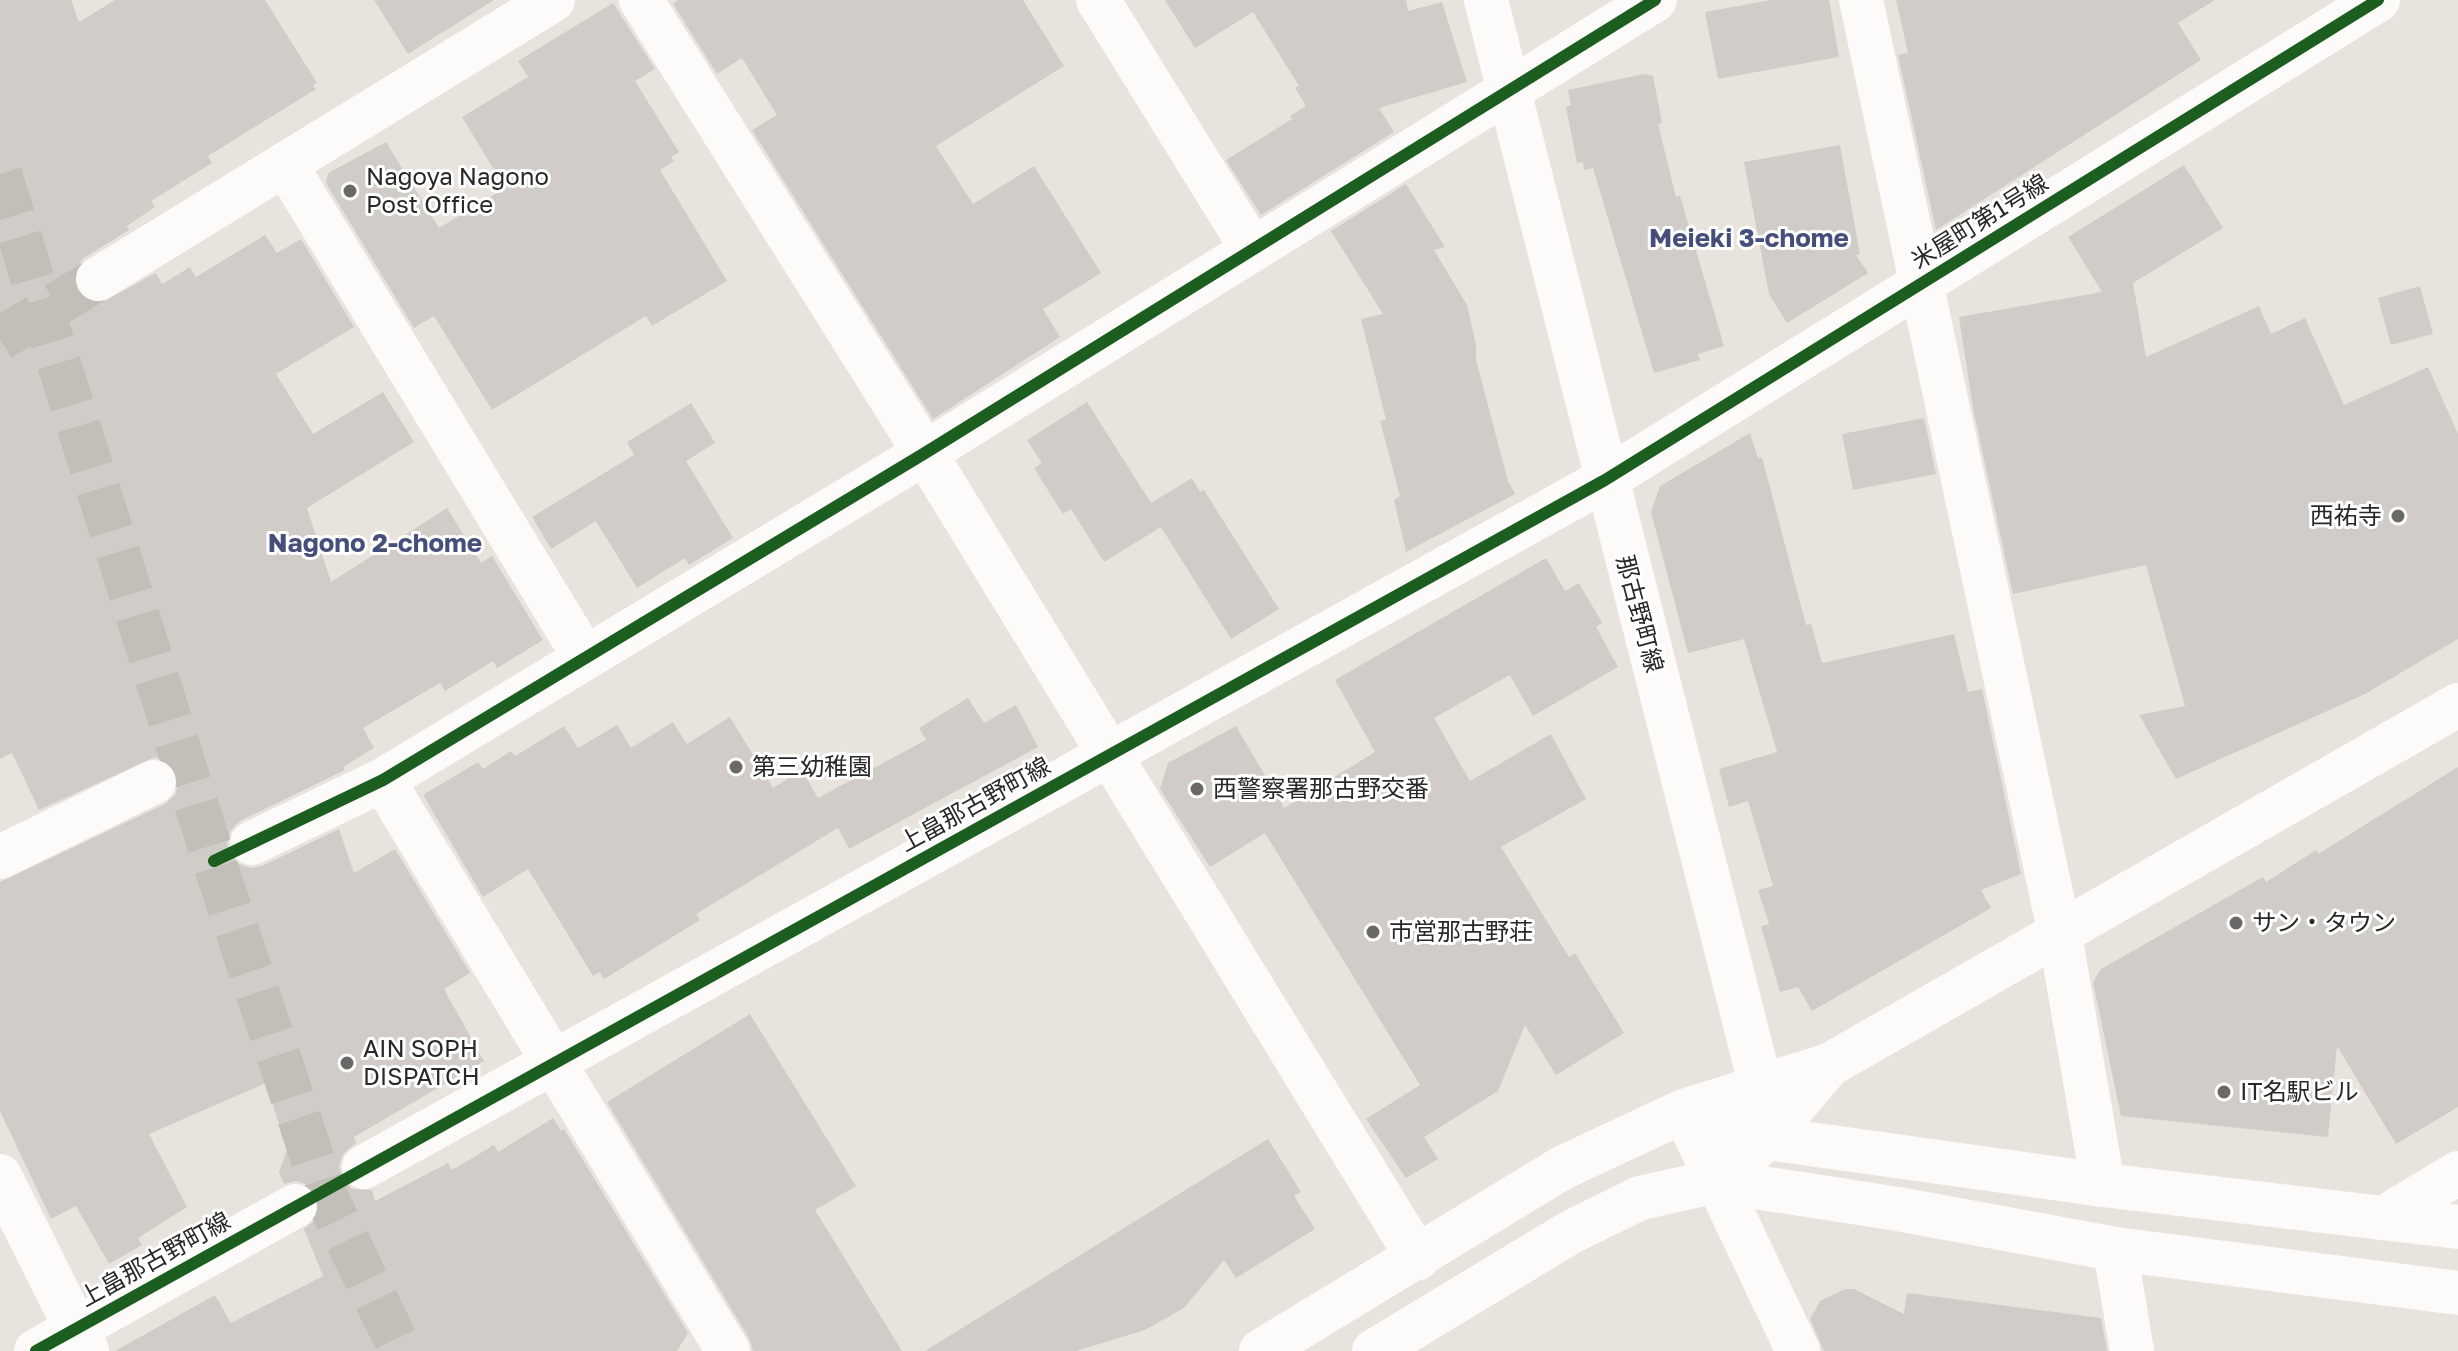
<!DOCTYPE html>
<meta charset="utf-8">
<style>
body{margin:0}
canvas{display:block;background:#e8e3dc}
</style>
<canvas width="2458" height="1351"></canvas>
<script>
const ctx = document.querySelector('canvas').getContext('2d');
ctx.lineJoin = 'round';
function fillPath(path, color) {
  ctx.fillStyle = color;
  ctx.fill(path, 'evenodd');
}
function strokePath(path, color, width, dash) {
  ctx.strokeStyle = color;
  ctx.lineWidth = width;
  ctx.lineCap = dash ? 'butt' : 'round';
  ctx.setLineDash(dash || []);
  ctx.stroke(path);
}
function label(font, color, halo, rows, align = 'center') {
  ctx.font = font + ' "Golos Text","Noto Sans JP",sans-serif';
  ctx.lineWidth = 6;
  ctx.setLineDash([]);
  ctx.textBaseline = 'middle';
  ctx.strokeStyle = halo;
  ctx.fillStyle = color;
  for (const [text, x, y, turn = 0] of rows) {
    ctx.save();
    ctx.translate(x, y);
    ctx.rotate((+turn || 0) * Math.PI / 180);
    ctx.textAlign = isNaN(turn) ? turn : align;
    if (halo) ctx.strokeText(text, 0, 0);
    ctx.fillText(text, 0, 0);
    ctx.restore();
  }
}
fillPath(new Path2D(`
 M 0,0 L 71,0 L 79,22 L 115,0 L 265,0 L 317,83 L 313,85 L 316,89 L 208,156 L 212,163 L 151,201 L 155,207 L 127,226 L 129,230 L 84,258 L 76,268 L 73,280 L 76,291 L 87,301 L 99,304 L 156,273 L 162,284 L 190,267 L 196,277 L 265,235 L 277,253 L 301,239 L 354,327 L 276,374 L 313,434 L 383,392 L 414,442 L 307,508 L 331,582 L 447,508 L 481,563 L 492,556 L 543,640 L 497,668 L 493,661 L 445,691 L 440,683 L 363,728 L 374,748 L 343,767 L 345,770 L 240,821 L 231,830 L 227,842 L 229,853 L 239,864 L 251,868 L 262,866 L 339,829 L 354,873 L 395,849 L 470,973 L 444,989 L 484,1061 L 354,1137 L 356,1143 L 343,1154 L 339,1166 L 343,1180 L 352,1189 L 372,1190 L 375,1201 L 448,1163 L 452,1170 L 494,1145 L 498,1152 L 553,1118 L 561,1131 L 564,1129 L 688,1333 L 677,1351 L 115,1351 L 215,1295 L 231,1323 L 323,1276 L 304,1229 L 316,1219 L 320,1206 L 316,1193 L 308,1185 L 296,1181 L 284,1184 L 282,1180 L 279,1172 L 287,1150 L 266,1083 L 149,1134 L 187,1207 L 138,1238 L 142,1245 L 109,1264 L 76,1206 L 51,1219 L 0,1111 L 0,882 L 165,804 L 175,795 L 179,783 L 176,770 L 169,762 L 155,757 L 39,810 L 12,753 L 0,759 Z
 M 374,0 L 494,0 L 408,54 Z
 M 678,0 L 1023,0 L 1064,66 L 936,146 L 973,204 L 1034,166 L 1101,273 L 1043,309 L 1060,337 L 933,419 L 752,130 L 777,115 L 742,58 L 717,74 L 673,4 Z
 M 1165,0 L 1406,0 L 1408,11 L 1442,2 L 1467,82 L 1379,108 L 1394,132 L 1261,215 L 1226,160 L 1292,119 L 1290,116 L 1306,106 L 1295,88 L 1299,86 L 1253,12 L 1195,48 Z
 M 1771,0 L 1829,0 L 1839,57 L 1718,79 L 1705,12 Z
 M 1896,0 L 2215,0 L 2178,23 L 2201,60 L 1936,230 L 1898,55 L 1908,53 Z
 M 613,3 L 655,69 L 635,81 L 679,152 L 671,157 L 674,161 L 660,170 L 727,281 L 652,326 L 646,316 L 492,410 L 434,316 L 414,328 L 326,183 L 328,173 L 386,142 L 439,228 L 505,188 L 462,117 L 528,77 L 518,61 Z
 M 1644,74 L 1653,76 L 1662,123 L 1658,124 L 1676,197 L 1680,196 L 1724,346 L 1698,354 L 1700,360 L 1654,373 L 1593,168 L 1584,170 L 1583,162 L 1577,163 L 1566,107 L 1571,105 L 1568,90 Z
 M 1840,145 L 1860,254 L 1856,255 L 1868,273 L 1787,323 L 1769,294 L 1744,162 Z
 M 2184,165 L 2223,228 L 2133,283 L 2146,357 L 2259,306 L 2271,334 L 2305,318 L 2344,405 L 2428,367 L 2458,434 L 2458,639 L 2365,694 L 2176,779 L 2139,715 L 2185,706 L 2146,565 L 2013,594 L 1973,408 L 1959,317 L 2102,292 L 2068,237 Z
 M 1406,184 L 1445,247 L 1434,250 L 1467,305 L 1476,345 L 1476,360 L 1508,481 L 1515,494 L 1406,552 L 1394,500 L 1400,496 L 1380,421 L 1386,420 L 1361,319 L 1383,314 L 1331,231 Z
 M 2420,286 L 2433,334 L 2391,345 L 2378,298 Z
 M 1087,402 L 1151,503 L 1192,478 L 1200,492 L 1204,490 L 1279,609 L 1231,639 L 1161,527 L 1104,562 L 1071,509 L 1063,514 L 1034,468 L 1042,463 L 1027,440 Z
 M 691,403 L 715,443 L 686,461 L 733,538 L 689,565 L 685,558 L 637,588 L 596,521 L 551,549 L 532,517 L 634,455 L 627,442 Z
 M 1924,418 L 1936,474 L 1853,490 L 1842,434 Z
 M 1750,433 L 1758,458 L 1762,457 L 1806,625 L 1811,624 L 1822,663 L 1954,634 L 1968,692 L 1982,689 L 2021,874 L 1981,890 L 1991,908 L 1812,1011 L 1798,987 L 1780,992 L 1761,926 L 1769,924 L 1758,890 L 1773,886 L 1748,801 L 1729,807 L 1719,769 L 1777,752 L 1744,639 L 1688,653 L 1651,512 L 1660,486 Z
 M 1546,558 L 1565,591 L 1579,583 L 1602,623 L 1596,627 L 1618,667 L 1533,716 L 1510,675 L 1434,718 L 1470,781 L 1551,734 L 1586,799 L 1501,847 L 1569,957 L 1575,953 L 1624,1033 L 1556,1075 L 1525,1025 L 1498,1091 L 1424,1137 L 1438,1159 L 1406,1178 L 1366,1119 L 1420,1085 L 1265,833 L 1210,867 L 1160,789 L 1168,763 L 1236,726 L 1284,808 L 1375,752 L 1335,680 Z
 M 968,698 L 984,723 L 1016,705 L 1038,747 L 849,849 L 838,828 L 696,914 L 700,920 L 604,979 L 600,972 L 593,976 L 528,869 L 483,897 L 423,795 L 478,762 L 483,769 L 511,751 L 515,756 L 564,726 L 578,748 L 617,725 L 631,748 L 673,722 L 687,744 L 730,717 L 773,788 L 802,770 L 818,798 L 926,740 L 919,728 Z
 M 2458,767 L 2458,1107 L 2396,1144 L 2337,1046 L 2328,1137 L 2121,1116 L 2093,982 L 2101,969 L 2263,877 L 2266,882 L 2316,850 L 2318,854 Z
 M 750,1014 L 856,1186 L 815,1210 L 902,1351 L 753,1351 L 749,1338 L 607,1102 Z
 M 1268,1139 L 1301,1192 L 1294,1196 L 1315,1229 L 1236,1278 L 1224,1260 L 1184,1308 L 1145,1330 L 1076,1351 L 925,1351 Z
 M 1845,1289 L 1854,1289 L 1904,1314 L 1907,1293 L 2101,1318 L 2107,1351 L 1824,1351 L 1810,1319 L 1820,1301 Z`), '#d0cdc8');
strokePath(new Path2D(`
 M 0,174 L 214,861 L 323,1190 L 401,1351`), '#c2beb8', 44, [44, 22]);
strokePath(new Path2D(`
 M 0,339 L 98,279`), '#c2beb8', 44, [44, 22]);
strokePath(new Path2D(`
 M 641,0 L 925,453 L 1418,1258
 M 1098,0 L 1251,247
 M 1861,0 L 2060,935 L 2103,1185
 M 285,164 L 585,658
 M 1605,480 L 2378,0
 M 383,780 L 728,1351
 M 252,843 L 383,780 L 925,453 L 1655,0
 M 0,857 L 154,782
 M 0,1176 L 87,1351
 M 1717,1181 L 1767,1138 L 1829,1065
 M 2385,1217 L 2458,1173
 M 2115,1249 L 2132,1351
 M 36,1351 L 295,1206
 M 1798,1351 L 1684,1111 L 1829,1065`), '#fcfbfa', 44);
strokePath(new Path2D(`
 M 1486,0 L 1761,1087 L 1767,1138
 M 98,279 L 553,0
 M 1829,1065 L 2458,705
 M 364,1167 L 1605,480
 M 1261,1351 L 1562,1168 L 1684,1111 L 1767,1138 L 2103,1185 L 2458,1227
 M 1374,1351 L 1571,1232 L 1640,1198 L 1717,1181 L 1898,1209 L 2115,1249 L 2458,1293`), '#fcfbfa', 44);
strokePath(new Path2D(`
 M 214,861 L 383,780 L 925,453 L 1655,0
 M 36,1351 L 1605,480 L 2378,0`), '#1b5e20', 12);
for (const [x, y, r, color] of [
 [350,191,8,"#6b6967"],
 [2398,516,8,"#6b6967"],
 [736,767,8,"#6b6967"],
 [1197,789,8,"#6b6967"],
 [2236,923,8,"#6b6967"],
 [1373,932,8,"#6b6967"],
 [347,1063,8,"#6b6967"],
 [2224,1092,8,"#6b6967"]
]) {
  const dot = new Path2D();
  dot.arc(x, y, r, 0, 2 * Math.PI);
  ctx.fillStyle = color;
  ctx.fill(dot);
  strokePath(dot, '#fff', 3);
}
label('24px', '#282828', '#fff', [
 ["Nagoya Nagono",366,177],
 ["Post Office",366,205],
 ["西祐寺",2382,516,"right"],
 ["第三幼稚園",752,767],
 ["西警察署那古野交番",1213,789],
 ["サン・タウン",2252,923],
 ["市営那古野荘",1389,932],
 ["AIN SOPH",363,1049],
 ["DISPATCH",363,1077],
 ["IT名駅ビル",2240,1092]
], 'left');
label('24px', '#282828', '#fff', [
 ["米屋町第1号線",1980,222,-32],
 ["那古野町線",1639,614,75],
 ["上畠那古野町線",975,805,-29],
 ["上畠那古野町線",155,1260,-29]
]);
label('bold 26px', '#464e7b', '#fff', [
 ["Meieki 3-chome",1749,239],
 ["Nagono 2-chome",375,544]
]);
</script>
